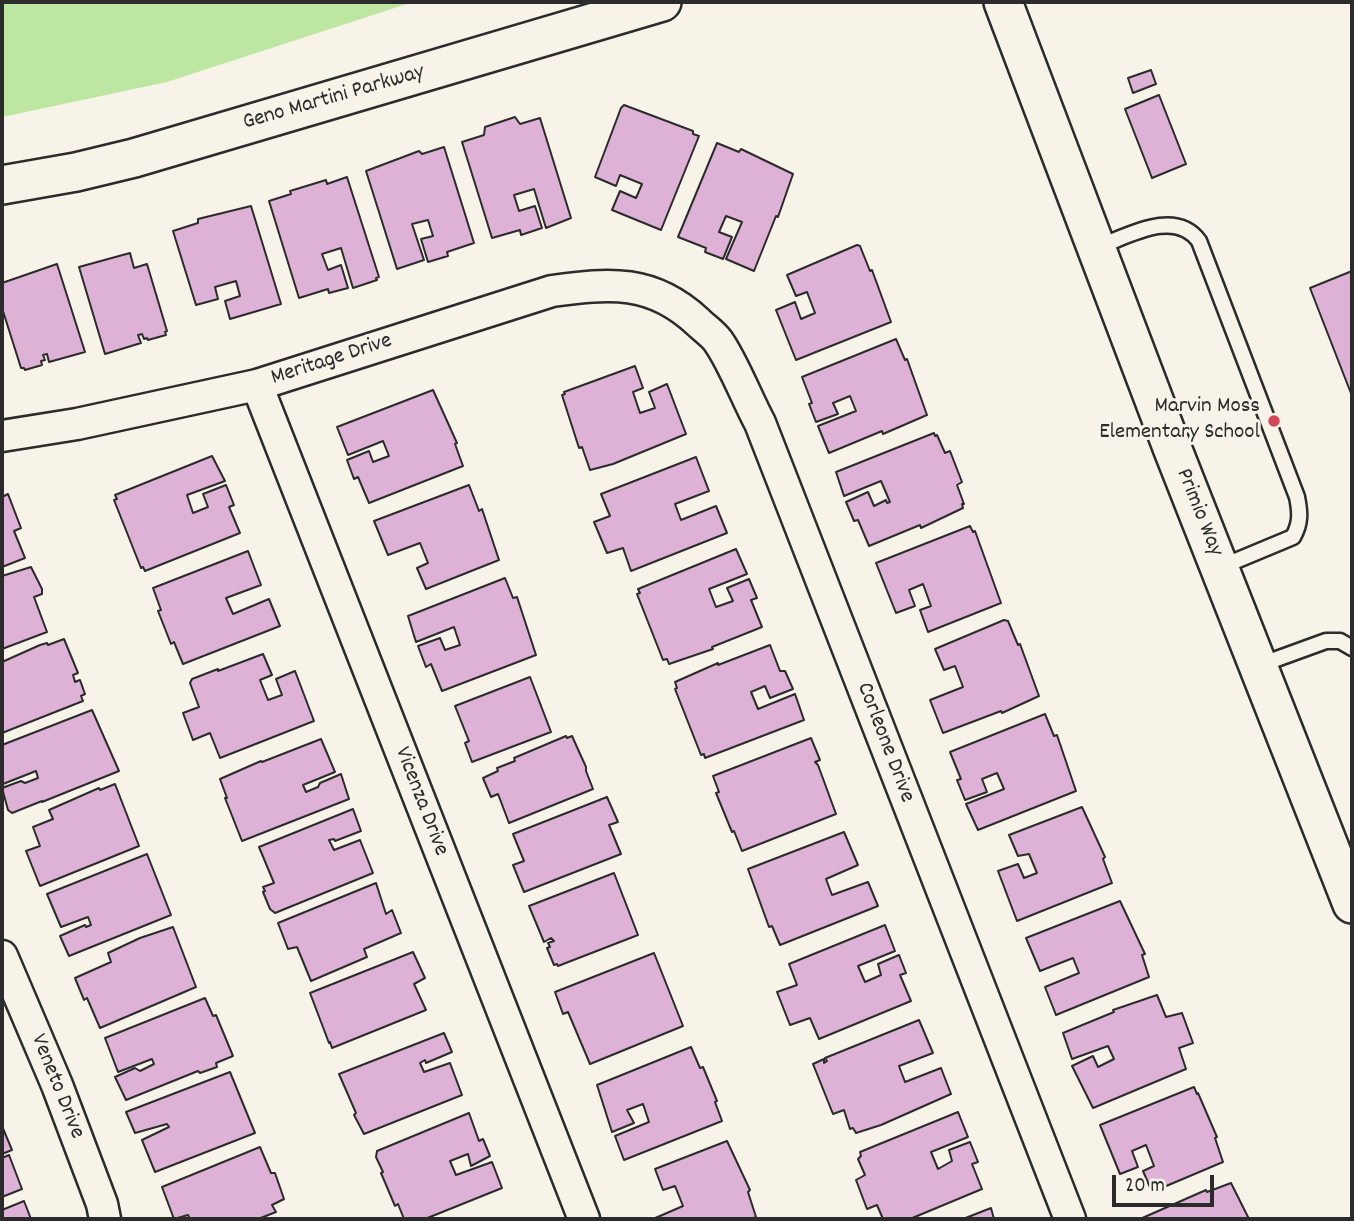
<!DOCTYPE html>
<style>
body{margin:0}
#map{position:relative;width:1354px;height:1221px;overflow:hidden;background:#f7f3e8;font-family:Dekko,sans-serif}
canvas{display:block}
.frame{position:absolute;inset:0;border:4px solid #2b2b2b;pointer-events:none}
.scale{position:absolute;left:1112px;top:1175px;width:102px;height:32px;box-sizing:border-box;border:4px solid #2b2b2b;border-top:0;padding-left:9px;font-size:21px;line-height:24px;white-space:nowrap;color:#2b2b2b;-webkit-text-stroke:5px #f7f3e8;paint-order:stroke}
</style>
<div id="map">
<canvas width="1354" height="1221"></canvas>
<div class="frame"></div>
<div class="scale">20 m</div>
</div>
<script>
const ctx = document.querySelector('canvas').getContext('2d');
ctx.lineJoin = 'round';
function fillPath(path, color) {
  ctx.fillStyle = color;
  ctx.fill(path, 'evenodd');
}
function strokePath(path, color, width, dash) {
  ctx.strokeStyle = color;
  ctx.lineWidth = width;
  ctx.lineCap = dash ? 'butt' : 'round';
  ctx.setLineDash(dash || []);
  ctx.stroke(path);
}
function label(font, color, halo, rows, align = 'center') {
  ctx.font = font + ' Dekko,sans-serif';
  ctx.lineWidth = 6;
  ctx.setLineDash([]);
  ctx.textBaseline = 'middle';
  ctx.strokeStyle = halo;
  ctx.fillStyle = color;
  for (const [text, x, y, turn = 0] of rows) {
    ctx.save();
    ctx.translate(x, y);
    ctx.rotate((+turn || 0) * Math.PI / 180);
    ctx.textAlign = isNaN(turn) ? turn : align;
    if (halo) ctx.strokeText(text, 0, 0);
    ctx.fillText(text, 0, 0);
    ctx.restore();
  }
}
fillPath(new Path2D(`
 M 2,2 L 413,2 L 167,82 L 2,117 Z`), '#bde6a3');
const building = new Path2D(`
 M 1151,70 L 1156,84 L 1133,93 L 1128,78 Z
 M 1159,95 L 1186,164 L 1152,178 L 1125,109 Z
 M 624,105 L 693,131 L 693,134 L 699,136 L 661,230 L 612,210 L 620,191 L 636,198 L 642,184 L 620,175 L 616,186 L 595,177 L 621,108 Z
 M 515,117 L 520,124 L 540,118 L 571,218 L 546,228 L 534,189 L 514,195 L 519,211 L 535,206 L 542,228 L 521,235 L 520,230 L 492,238 L 462,142 L 484,135 L 485,127 Z
 M 717,143 L 739,152 L 741,149 L 793,174 L 778,217 L 776,216 L 754,271 L 726,259 L 742,222 L 726,216 L 719,232 L 732,237 L 723,259 L 705,252 L 706,248 L 678,237 Z
 M 444,147 L 474,243 L 447,252 L 448,256 L 428,262 L 421,239 L 433,236 L 428,220 L 412,224 L 424,260 L 397,269 L 366,171 L 419,151 L 422,154 Z
 M 347,177 L 379,277 L 376,278 L 377,280 L 353,288 L 341,248 L 322,254 L 328,270 L 341,265 L 348,288 L 329,293 L 328,289 L 299,298 L 269,201 L 291,194 L 290,191 L 326,180 L 327,184 Z
 M 251,206 L 281,304 L 230,319 L 225,301 L 240,296 L 236,281 L 215,287 L 218,299 L 196,305 L 173,231 L 198,223 L 198,219 Z
 M 857,245 L 860,246 L 870,271 L 872,270 L 891,322 L 796,360 L 776,310 L 795,302 L 801,319 L 815,313 L 807,292 L 796,296 L 787,275 Z
 M 130,253 L 134,268 L 147,264 L 167,331 L 165,332 L 166,335 L 148,340 L 147,338 L 144,339 L 142,334 L 138,335 L 141,343 L 105,354 L 79,267 Z
 M 57,264 L 85,352 L 49,362 L 47,354 L 43,355 L 45,360 L 41,361 L 42,365 L 25,370 L 24,368 L 21,368 L 2,308 L 2,283 Z
 M 1352,271 L 1352,396 L 1310,288 Z
 M 896,339 L 905,360 L 907,359 L 927,415 L 883,434 L 882,431 L 829,453 L 818,426 L 856,411 L 850,396 L 833,403 L 838,414 L 816,422 L 809,404 L 812,403 L 802,377 Z
 M 635,366 L 643,388 L 633,392 L 640,413 L 655,408 L 649,392 L 667,384 L 686,434 L 613,464 L 590,470 L 582,447 L 579,448 L 562,395 L 565,394 L 564,392 Z
 M 433,390 L 457,443 L 455,444 L 463,466 L 369,503 L 358,477 L 354,479 L 347,460 L 369,451 L 373,462 L 389,456 L 383,441 L 348,455 L 337,427 Z
 M 934,433 L 935,436 L 937,435 L 945,453 L 950,451 L 962,482 L 957,485 L 964,504 L 962,504 L 963,508 L 921,528 L 920,525 L 869,546 L 858,520 L 854,521 L 846,502 L 868,492 L 874,506 L 886,500 L 887,503 L 890,502 L 881,481 L 844,496 L 836,472 Z
 M 212,456 L 225,481 L 187,495 L 193,513 L 208,507 L 203,494 L 226,485 L 234,505 L 229,507 L 240,533 L 145,571 L 143,567 L 141,568 L 114,500 L 117,499 L 115,495 Z
 M 696,457 L 709,491 L 675,504 L 681,520 L 716,506 L 727,533 L 631,571 L 623,548 L 607,553 L 594,522 L 610,516 L 601,494 Z
 M 469,485 L 479,511 L 482,509 L 499,560 L 426,589 L 417,568 L 428,563 L 420,543 L 388,555 L 374,521 Z
 M 8,494 L 21,528 L 14,531 L 25,558 L 2,567 L 2,497 Z
 M 970,526 L 973,532 L 975,531 L 1001,603 L 928,632 L 920,610 L 931,606 L 923,584 L 909,590 L 915,606 L 896,613 L 876,563 Z
 M 736,549 L 747,574 L 709,589 L 716,607 L 733,601 L 727,588 L 749,579 L 757,598 L 751,600 L 762,627 L 712,647 L 713,649 L 669,664 L 667,659 L 663,660 L 637,594 L 640,593 L 638,589 Z
 M 248,551 L 261,585 L 226,598 L 233,614 L 269,599 L 280,626 L 183,664 L 174,642 L 171,644 L 158,611 L 161,610 L 153,588 Z
 M 31,567 L 42,589 L 42,594 L 34,597 L 47,632 L 2,649 L 2,576 Z
 M 505,578 L 513,598 L 517,597 L 536,655 L 442,691 L 431,664 L 426,667 L 418,646 L 440,638 L 445,650 L 460,645 L 454,627 L 416,642 L 408,616 Z
 M 1004,620 L 1008,621 L 1018,645 L 1020,644 L 1039,696 L 1002,713 L 1001,711 L 943,733 L 930,700 L 963,687 L 955,666 L 944,670 L 935,649 Z
 M 64,639 L 78,673 L 73,675 L 75,682 L 80,680 L 85,694 L 81,696 L 83,701 L 2,733 L 2,662 L 40,645 L 47,643 L 48,645 Z
 M 770,645 L 780,671 L 785,671 L 793,689 L 770,698 L 765,686 L 751,692 L 758,709 L 795,694 L 804,720 L 705,758 L 704,754 L 701,755 L 675,689 L 677,688 L 675,682 L 718,663 L 718,665 Z
 M 263,654 L 272,675 L 260,680 L 268,700 L 282,695 L 276,679 L 295,671 L 314,721 L 220,758 L 210,733 L 193,740 L 183,713 L 199,707 L 190,683 L 192,679 L 218,669 L 218,671 Z
 M 530,677 L 551,732 L 472,762 L 465,743 L 469,741 L 455,706 Z
 M 92,710 L 119,771 L 42,802 L 42,801 L 12,813 L 8,810 L 2,788 L 21,781 L 25,783 L 38,778 L 36,771 L 3,784 L 2,745 Z
 M 1045,714 L 1054,736 L 1057,735 L 1076,791 L 978,830 L 966,804 L 1004,789 L 997,773 L 982,779 L 987,792 L 965,800 L 957,780 L 961,779 L 950,752 Z
 M 566,736 L 567,738 L 572,736 L 586,767 L 586,771 L 593,789 L 509,823 L 498,794 L 491,797 L 483,778 L 498,771 L 497,768 L 515,761 L 514,758 Z
 M 811,738 L 820,760 L 815,762 L 818,765 L 836,814 L 742,851 L 734,831 L 732,832 L 716,793 L 719,792 L 713,776 Z
 M 321,739 L 335,772 L 303,785 L 306,792 L 318,787 L 320,783 L 341,774 L 349,799 L 242,841 L 225,798 L 227,798 L 220,779 L 261,761 L 262,762 Z
 M 115,784 L 139,846 L 40,886 L 26,851 L 40,846 L 33,827 L 53,819 L 49,810 L 99,788 L 100,790 Z
 M 607,797 L 618,822 L 609,825 L 621,854 L 524,892 L 513,865 L 524,861 L 513,834 Z
 M 1082,807 L 1105,857 L 1103,859 L 1112,883 L 1017,921 L 998,871 L 1018,864 L 1024,878 L 1037,873 L 1029,854 L 1018,856 L 1009,835 Z
 M 353,809 L 361,831 L 335,841 L 334,839 L 329,840 L 334,850 L 360,840 L 373,873 L 275,913 L 270,909 L 263,892 L 265,891 L 263,887 L 274,883 L 259,847 Z
 M 844,832 L 858,865 L 826,879 L 832,895 L 868,882 L 878,906 L 780,945 L 772,926 L 769,927 L 748,869 Z
 M 147,854 L 171,915 L 69,956 L 60,936 L 85,925 L 86,927 L 91,925 L 88,917 L 61,927 L 47,894 Z
 M 614,873 L 638,935 L 558,966 L 557,964 L 554,965 L 547,948 L 550,947 L 548,943 L 554,941 L 551,938 L 544,942 L 529,906 Z
 M 376,883 L 386,914 L 392,910 L 401,933 L 364,949 L 367,957 L 311,981 L 297,947 L 288,949 L 278,923 Z
 M 1120,901 L 1145,954 L 1142,955 L 1149,977 L 1056,1015 L 1045,987 L 1079,973 L 1073,958 L 1040,971 L 1026,938 Z
 M 885,925 L 895,951 L 858,966 L 865,982 L 881,975 L 878,964 L 899,955 L 906,973 L 900,975 L 911,1001 L 819,1039 L 810,1018 L 790,1025 L 777,992 L 797,985 L 789,964 Z
 M 173,927 L 196,987 L 100,1028 L 87,998 L 84,1000 L 75,978 L 111,962 L 108,953 L 140,938 Z
 M 413,952 L 425,978 L 414,984 L 426,1010 L 332,1048 L 330,1042 L 329,1043 L 310,993 Z
 M 654,953 L 683,1026 L 590,1064 L 568,1012 L 563,1014 L 555,992 Z
 M 1157,995 L 1166,1017 L 1182,1013 L 1193,1043 L 1179,1048 L 1186,1069 L 1093,1108 L 1072,1066 L 1093,1056 L 1098,1067 L 1114,1059 L 1108,1046 L 1072,1059 L 1063,1033 L 1114,1012 L 1113,1010 Z
 M 205,998 L 213,1016 L 216,1015 L 233,1056 L 216,1063 L 217,1067 L 200,1073 L 198,1071 L 126,1100 L 115,1077 L 135,1068 L 140,1071 L 154,1064 L 152,1059 L 118,1072 L 105,1038 Z
 M 919,1020 L 933,1053 L 899,1066 L 905,1082 L 941,1068 L 951,1094 L 881,1125 L 856,1133 L 853,1128 L 850,1129 L 844,1110 L 833,1114 L 813,1064 L 824,1059 L 824,1063 L 827,1061 L 825,1058 Z
 M 444,1033 L 452,1052 L 426,1063 L 425,1060 L 420,1063 L 424,1072 L 450,1063 L 462,1095 L 364,1134 L 354,1115 L 356,1113 L 339,1074 Z
 M 691,1047 L 700,1068 L 703,1067 L 717,1101 L 715,1102 L 722,1121 L 624,1160 L 615,1136 L 649,1122 L 643,1104 L 627,1110 L 634,1123 L 612,1132 L 597,1085 Z
 M 230,1072 L 255,1133 L 155,1172 L 142,1140 L 169,1127 L 167,1124 L 135,1133 L 126,1112 Z
 M 1194,1087 L 1197,1094 L 1198,1093 L 1217,1137 L 1215,1138 L 1223,1162 L 1152,1192 L 1143,1171 L 1154,1166 L 1146,1145 L 1132,1151 L 1138,1167 L 1120,1174 L 1100,1125 Z
 M 958,1112 L 968,1137 L 931,1152 L 938,1169 L 952,1161 L 949,1150 L 970,1142 L 978,1162 L 972,1164 L 982,1189 L 910,1219 L 883,1219 L 877,1205 L 867,1209 L 856,1180 L 865,1175 L 858,1159 L 861,1156 L 860,1152 Z
 M 469,1113 L 479,1141 L 483,1139 L 490,1156 L 471,1166 L 468,1154 L 450,1161 L 456,1175 L 492,1162 L 502,1188 L 425,1219 L 404,1219 L 398,1204 L 395,1206 L 381,1173 L 383,1172 L 376,1157 L 377,1151 Z
 M 2,1126 L 12,1150 L 2,1154 Z
 M 727,1141 L 750,1190 L 748,1192 L 756,1217 L 750,1219 L 653,1219 L 683,1206 L 675,1186 L 663,1190 L 655,1169 Z
 M 260,1147 L 271,1173 L 275,1173 L 284,1199 L 272,1205 L 276,1212 L 258,1219 L 190,1219 L 188,1215 L 174,1219 L 162,1187 Z
 M 9,1155 L 22,1189 L 2,1197 L 2,1158 Z
 M 1231,1183 L 1249,1219 L 1140,1219 L 1206,1190 L 1207,1192 Z
 M 24,1201 L 31,1219 L 2,1219 L 2,1210 Z
 M 991,1208 L 994,1219 L 963,1219 Z`);
fillPath(building, '#ddb2d6');
strokePath(building, '#2b2b2b', 2);
const service = new Path2D(`
 M 1098,247 C 1128,236 1175,208 1199,241 L 1297,497 C 1300,512 1301,523 1293,537 L 1221,567
 M 1260,665 L 1326,641 L 1340,641 L 1352,648`);
const minor = new Path2D(`
 M 257,385 L 584,1219
 M 2,436 L 77,424 L 257,385 L 552,291 C 610,283 652,279 698,322 C 704,328 713,334 718,341 C 733,362 747,399 760,423 L 1070,1219
 M 2,956 L 57,1085 L 102,1204 L 105,1219`);
const tertiary = new Path2D(`
 M 1003,2 L 1173,450 L 1352,904
 M 2,185 L 76,172 L 134,158 L 662,2`);
strokePath(service, '#2b2b2b', 19);
strokePath(minor, '#2b2b2b', 35);
strokePath(tertiary, '#2b2b2b', 42);
strokePath(service, '#f7f3e8', 14);
strokePath(minor, '#f7f3e8', 30);
strokePath(tertiary, '#f7f3e8', 37);
for (const [x, y, r, color] of [
 [1274,421,7,"#d1495b"]
]) {
  const dot = new Path2D();
  dot.arc(x, y, r, 0, 2 * Math.PI);
  ctx.fillStyle = color;
  ctx.fill(dot);
  strokePath(dot, '#f7f3e8', 2.5);
}
label('23px', '#2b2b2b', '#f7f3e8', [
 ["Geno Martini Parkway",334,99,-16],
 ["Meritage Drive",332,361,-18],
 ["Primio Way",1198,513,68],
 ["Corleone Drive",884,743,69],
 ["Vicenza Drive",420,802,69],
 ["Veneto Drive",56,1087,68]
]);
label('23px', '#2b2b2b', '#f7f3e8', [
 ["Marvin Moss",1260,408],
 ["Elementary School",1260,434]
], 'right');
</script>
